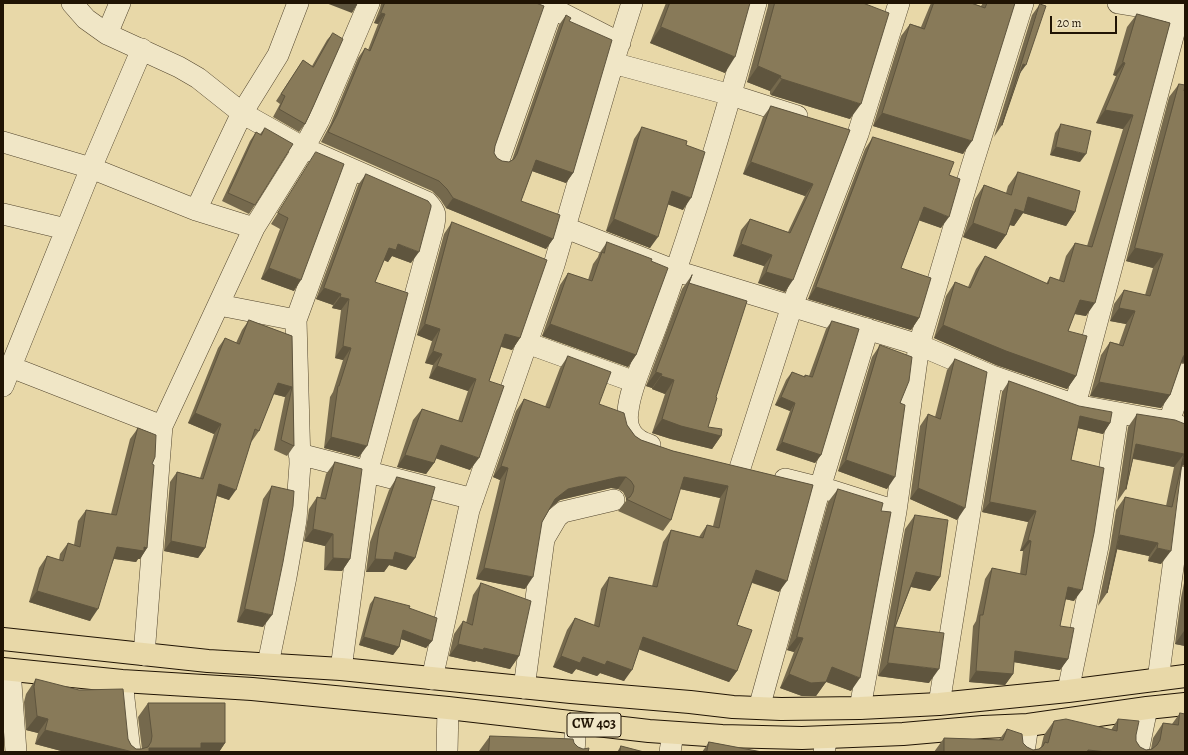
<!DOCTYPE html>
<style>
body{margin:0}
#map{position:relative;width:1188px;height:755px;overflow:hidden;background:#e8d8a8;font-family:Alegreya,serif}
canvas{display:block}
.frame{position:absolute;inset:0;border:4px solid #201404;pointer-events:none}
.scale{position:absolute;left:1050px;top:16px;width:67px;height:18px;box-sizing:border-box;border:2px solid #201404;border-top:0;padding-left:5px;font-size:12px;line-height:14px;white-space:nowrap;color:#201404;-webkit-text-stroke:3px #f0e6c6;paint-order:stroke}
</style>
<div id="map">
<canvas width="1188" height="755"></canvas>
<div class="frame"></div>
<div class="scale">20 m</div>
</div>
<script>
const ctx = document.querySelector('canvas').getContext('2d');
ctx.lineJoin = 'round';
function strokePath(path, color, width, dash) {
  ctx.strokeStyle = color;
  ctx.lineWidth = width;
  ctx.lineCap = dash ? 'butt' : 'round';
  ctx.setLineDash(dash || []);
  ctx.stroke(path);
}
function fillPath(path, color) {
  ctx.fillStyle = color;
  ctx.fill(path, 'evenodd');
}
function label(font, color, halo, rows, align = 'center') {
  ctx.font = font + ' Alegreya,serif';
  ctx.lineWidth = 3.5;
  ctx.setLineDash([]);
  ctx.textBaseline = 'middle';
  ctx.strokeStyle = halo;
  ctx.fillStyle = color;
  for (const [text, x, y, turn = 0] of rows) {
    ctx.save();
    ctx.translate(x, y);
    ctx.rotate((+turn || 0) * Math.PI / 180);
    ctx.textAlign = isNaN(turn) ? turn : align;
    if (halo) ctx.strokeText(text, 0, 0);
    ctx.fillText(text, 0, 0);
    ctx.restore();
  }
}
const minor = new Path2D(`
 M 72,3 L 86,19 L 107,34 L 179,67 L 198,78 L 242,113 L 304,148 L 427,202 C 437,213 436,215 433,229 L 367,473 L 341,669
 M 1118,3 L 1185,14
 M 546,5 L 620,43
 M 107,34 L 120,3
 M 613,63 L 731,95 L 797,116
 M 3,142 L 91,168 L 196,210 L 254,228
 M 499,160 L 552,9
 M 196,210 L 242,113 L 278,55 L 298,3
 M 3,214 L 66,229
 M 566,228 L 676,271 L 919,345 L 992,376 L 1075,405 L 1169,422 L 1185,428
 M 219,305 L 296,320
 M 527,343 L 635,382
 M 11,367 L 162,426
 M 3,386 L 91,168 L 142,49
 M 1075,405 L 1179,14
 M 1169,422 L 1185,374
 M 650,445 C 633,440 625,429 628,411 C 630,390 640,370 647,350 C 658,324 667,297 676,270 C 706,182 732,93 756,3
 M 299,454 L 473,499
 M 740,468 L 792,306 L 858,134 L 899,3
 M 785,479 L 833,491 L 896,511
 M 144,655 L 162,426 L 254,228 L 304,148 L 319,120 L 369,3
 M 268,664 L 286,577 L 296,520 L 300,464 L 296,320 L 351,169
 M 10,670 L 16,752
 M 432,679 L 469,510 L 554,265 L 613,63 L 632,3
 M 1158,680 L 1185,477
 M 122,681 L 130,752
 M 524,688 L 544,539 L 557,517 L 563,512 L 614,500
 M 1068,691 L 1098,546 L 1118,413
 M 939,704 L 992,376
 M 759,708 L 820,488 L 868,329
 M 860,708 L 896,511 L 919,345 L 971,169 L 1023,3
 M 447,752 L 448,708
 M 574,752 L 576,723
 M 670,752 L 673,733
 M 824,752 L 827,737
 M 1024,752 L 1028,725
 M 1138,752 L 1147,708`);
const primary = new Path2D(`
 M 3,639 L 208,661 L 341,669 L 571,692 L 690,702 L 733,707 L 781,709 L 860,708 L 939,704 L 1068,691 L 1185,676
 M 3,669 L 122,681 L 252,689 L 448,708 L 649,731 L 722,736 L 802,738 L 903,734 L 983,727 L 1028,725 L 1147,708 L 1185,704`);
strokePath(minor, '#52452d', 22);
strokePath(primary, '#201404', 24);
strokePath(minor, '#f0e6c6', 21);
strokePath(primary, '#e8d8a8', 22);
fillPath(new Path2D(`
 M 381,3 L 536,3 L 495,146 L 494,153 L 497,158 L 502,161 L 509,162 L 512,160 L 559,25 L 566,15 L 569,21 L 573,173 L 566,183 L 532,171 L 521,201 L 553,239 L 546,249 L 446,208 L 440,199 L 432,191 L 321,142 L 330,125 L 358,58 L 365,48 L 368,50 L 378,24 L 374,23 L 380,8 Z
 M 666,3 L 750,3 L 725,73 L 650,43 Z
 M 768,3 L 863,3 L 850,119 L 771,95 L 770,94 L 770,91 L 747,82 L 768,6 Z
 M 931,3 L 971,3 L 981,6 L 983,3 L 1015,3 L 963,154 L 873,126 L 901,36 L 910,24 L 921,27 Z
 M 1040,4 L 1020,73 L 1002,125 L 994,137 L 1032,15 Z
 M 1137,14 L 1170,23 L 1086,316 L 1074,314 L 1068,331 L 1076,376 L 1067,389 L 996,365 L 934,338 L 946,296 L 955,282 L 968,287 L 976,269 L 985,256 L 1046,284 L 1050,277 L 1059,280 L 1066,256 L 1075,243 L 1087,246 L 1123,129 L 1096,123 L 1116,76 L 1113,75 L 1127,27 Z
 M 333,33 L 305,124 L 299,132 L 273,117 L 280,104 L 276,101 L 303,60 L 312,66 L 327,40 Z
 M 1179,84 L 1184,91 L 1185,92 L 1185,363 L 1181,363 L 1170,395 L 1161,408 L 1090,396 L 1101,355 L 1110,342 L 1119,344 L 1126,324 L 1110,321 L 1114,304 L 1124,290 L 1145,295 L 1153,268 L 1126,261 L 1169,97 Z
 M 771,106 L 850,130 L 785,292 L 758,283 L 764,266 L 733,256 L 741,230 L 750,219 L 788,232 L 805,196 L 743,174 L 763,117 Z
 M 1061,124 L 1080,162 L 1050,155 L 1055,133 Z
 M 642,127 L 686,145 L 683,210 L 668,204 L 650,248 L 606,231 L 634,139 Z
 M 265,128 L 255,205 L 249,214 L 222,201 L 250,141 L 256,132 L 260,134 Z
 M 873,137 L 949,175 L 941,228 L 919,220 L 901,268 L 919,318 L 911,330 L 808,299 L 865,149 Z
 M 316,152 L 294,291 L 261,279 L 280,229 L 271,224 L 309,163 Z
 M 1018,172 L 1075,212 L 1066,226 L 1023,213 L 1014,226 L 1010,225 L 1006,235 L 996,249 L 963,237 L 975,199 L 984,185 L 1006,193 L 1008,186 Z
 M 366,174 L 411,263 L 392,256 L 388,262 L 384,260 L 375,282 L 359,457 L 324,448 L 330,397 L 333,392 L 343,360 L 335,358 L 341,310 L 332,308 L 333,305 L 316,299 L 358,185 Z
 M 452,222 L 520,338 L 512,350 L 501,347 L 489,381 L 470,470 L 436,458 L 434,463 L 426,474 L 397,467 L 413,420 L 422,409 L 458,421 L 468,391 L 429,378 L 433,365 L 425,363 L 432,341 L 417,335 L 444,234 Z
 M 607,242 L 636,355 L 628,367 L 542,336 L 560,285 L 568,273 L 588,280 L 593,264 L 598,257 L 599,254 Z
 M 692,275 L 689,283 L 716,397 L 708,427 L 721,436 L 712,449 L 671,439 L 652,433 L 665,394 L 652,389 L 652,388 L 646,386 L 682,289 Z
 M 249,320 L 292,336 L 294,446 L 287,456 L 274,450 L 285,397 L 273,394 L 259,431 L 252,441 L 252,440 L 229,500 L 217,496 L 205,548 L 198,558 L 164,551 L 170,482 L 177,472 L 200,478 L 214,434 L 188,423 L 218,348 L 225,338 L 236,343 L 242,330 Z
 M 832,321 L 821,455 L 815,463 L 776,450 L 790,411 L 775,405 L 786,380 L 792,372 L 804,377 L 805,375 L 809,376 L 826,329 Z
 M 880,345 L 900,403 L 887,489 L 838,471 L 872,357 Z
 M 568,356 L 599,404 L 627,425 L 635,436 L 641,440 L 673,451 L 813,485 L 779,592 L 752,583 L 737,625 L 737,671 L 729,682 L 639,649 L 624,681 L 600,673 L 597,676 L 576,669 L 572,674 L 553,667 L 567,630 L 575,618 L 594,625 L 601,589 L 609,577 L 652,586 L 663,542 L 671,530 L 699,537 L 707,525 L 713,526 L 720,498 L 680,489 L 671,520 L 663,531 L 618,511 L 626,501 L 626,498 L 623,492 L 618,489 L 611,488 L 560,500 L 549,509 L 542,522 L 525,589 L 476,579 L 500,480 L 493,477 L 516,411 L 524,399 L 545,407 L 560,368 Z
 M 955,359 L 957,520 L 910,499 L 920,426 L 928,414 L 935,417 L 947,370 Z
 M 1009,381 L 1110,423 L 1103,434 L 1078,428 L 1071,460 L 1074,601 L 1065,599 L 1060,626 L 1068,659 L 1060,670 L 1014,662 L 1013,674 L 1005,685 L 969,682 L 973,626 L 976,621 L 985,579 L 992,568 L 1020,574 L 1023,551 L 1020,551 L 1028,522 L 982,512 L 1002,392 Z
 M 1137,414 L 1185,424 L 1185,465 L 1182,466 L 1161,564 L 1148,561 L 1149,556 L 1117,549 L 1107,593 L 1098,606 L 1110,548 L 1116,510 L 1125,497 L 1166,506 L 1174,467 L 1133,459 L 1126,489 L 1117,502 L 1128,427 Z
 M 138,428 L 152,464 L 147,548 L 140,559 L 138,559 L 136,562 L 114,559 L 90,621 L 29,602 L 39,568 L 47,556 L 59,560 L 60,554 L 68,543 L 74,545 L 78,521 L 86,510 L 111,514 L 130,439 Z
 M 335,462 L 350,559 L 342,571 L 324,570 L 325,546 L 304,541 L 309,509 L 317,497 L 320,498 L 326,474 Z
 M 397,477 L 415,558 L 406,570 L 389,565 L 384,572 L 366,572 L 370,542 L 389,490 Z
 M 272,486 L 263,627 L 237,622 L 263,499 Z
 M 838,489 L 881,511 L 851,691 L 826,682 L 816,696 L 802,696 L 780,688 L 794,652 L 787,650 L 828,502 Z
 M 915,515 L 940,577 L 930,591 L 911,587 L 895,627 L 929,683 L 878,676 L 905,529 Z
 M 1185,578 L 1185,646 L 1175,644 L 1181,598 Z
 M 481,583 L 519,656 L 510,669 L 476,661 L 475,662 L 449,656 L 454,634 L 463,621 L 466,623 L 473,595 Z
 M 375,597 L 409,608 L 432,641 L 426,648 L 401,639 L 399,647 L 393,655 L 359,645 L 370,604 Z
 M 36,679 L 128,739 L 131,745 L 136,749 L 142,749 L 138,717 L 148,703 L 225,743 L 219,752 L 65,752 L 35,744 L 38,733 L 26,730 L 24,702 L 26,694 Z
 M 1180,713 L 1185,752 L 934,752 L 944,738 L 999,740 L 1007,729 L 1023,743 L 1027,747 L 1033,750 L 1039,749 L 1041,747 L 1044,735 L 1054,721 L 1111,730 L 1118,719 L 1136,735 L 1136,741 L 1140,747 L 1146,750 L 1151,749 L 1153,738 L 1163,723 L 1172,724 Z
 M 490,736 L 578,747 L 588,752 L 479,752 L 479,751 Z
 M 709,742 L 762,752 L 702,752 Z
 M 621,746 L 644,752 L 617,752 Z`), '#75694d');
fillPath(new Path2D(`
 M 326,3 L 358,3 L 352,13 Z
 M 381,13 L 385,14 L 378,24 L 374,23 Z
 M 661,27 L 735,57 L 725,73 L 650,43 Z
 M 1123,62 L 1125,63 L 1116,76 L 1113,75 Z
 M 1023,64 L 1026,65 L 1018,76 Z
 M 758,66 L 781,76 L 770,91 L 747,82 Z
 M 782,79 L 861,104 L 850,119 L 771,95 Z
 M 1105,110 L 1133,115 L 1123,129 L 1096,123 Z
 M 882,113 L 972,141 L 963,154 L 873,126 Z
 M 1056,147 L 1086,154 L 1080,162 L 1050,155 Z
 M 536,160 L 573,173 L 566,183 L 529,170 Z
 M 751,162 L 813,184 L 805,196 L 743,174 Z
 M 672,191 L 691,198 L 683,210 L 664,203 Z
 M 1028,197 L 1075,212 L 1066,226 L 1023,213 L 1014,226 L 1005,224 L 1015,209 Z
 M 453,198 L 553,239 L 546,249 L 446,208 Z
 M 924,207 L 949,217 L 941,228 L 915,219 Z
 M 614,219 L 658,237 L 650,248 L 606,231 Z
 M 973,223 L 1006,235 L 996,249 L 963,237 Z
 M 398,244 L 419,252 L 411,263 L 392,256 L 388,262 L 381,259 L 389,248 Z
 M 741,244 L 772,255 L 764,266 L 733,256 Z
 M 1135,248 L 1163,254 L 1153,268 L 1126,261 Z
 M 269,268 L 301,280 L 294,291 L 261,279 Z
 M 766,272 L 793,280 L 785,292 L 758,283 Z
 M 816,287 L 919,318 L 911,330 L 808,299 Z
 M 324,288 L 341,294 L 333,305 L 316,299 Z
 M 340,297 L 349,299 L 341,310 L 332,308 Z
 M 1080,300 L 1095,303 L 1086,316 L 1070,313 Z
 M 1119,308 L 1135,311 L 1126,324 L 1110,321 Z
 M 425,324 L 440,329 L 432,341 L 417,335 Z
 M 550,324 L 636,355 L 628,367 L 542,336 Z
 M 943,325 L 1076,376 L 1067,389 L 996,365 L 934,338 Z
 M 505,334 L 520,338 L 512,350 L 497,345 Z
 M 343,346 L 351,348 L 343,360 L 335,358 Z
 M 433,351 L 442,354 L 433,365 L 425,363 Z
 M 1185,354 L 1185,363 L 1182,362 L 1177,365 Z
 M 437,366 L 476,379 L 468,391 L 429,378 Z
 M 656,372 L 662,374 L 652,388 L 646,386 Z
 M 661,376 L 674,380 L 665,394 L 652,389 Z
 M 1099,382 L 1170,395 L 1161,408 L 1090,396 Z
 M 278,383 L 292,387 L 285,397 L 270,393 Z
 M 781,397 L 795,403 L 790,411 L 775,405 Z
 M 195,413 L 221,424 L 214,434 L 188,423 Z
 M 1080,416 L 1110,423 L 1103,434 L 1073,427 Z
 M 662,419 L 721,436 L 712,449 L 671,439 L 652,433 Z
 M 331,437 L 367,446 L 359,457 L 324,448 Z
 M 782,442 L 821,455 L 815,463 L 776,450 Z
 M 1136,444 L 1184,454 L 1174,467 L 1131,458 Z
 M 441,445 L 479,458 L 470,470 L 432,457 Z
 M 405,455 L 434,463 L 426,474 L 397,467 Z
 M 1185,456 L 1185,465 L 1181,466 Z
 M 846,460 L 895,477 L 887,489 L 838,471 Z
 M 501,466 L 508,468 L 500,480 L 493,477 Z
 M 619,477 L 626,477 L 618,489 L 611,488 L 560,500 L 547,511 L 555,499 L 568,489 Z
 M 684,477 L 728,486 L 720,498 L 676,488 Z
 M 219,484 L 236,490 L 229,500 L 212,494 Z
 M 918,488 L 965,508 L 957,520 L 910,499 Z
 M 990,502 L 1036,511 L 1028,522 L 982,512 Z
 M 313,529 L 333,534 L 325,546 L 304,541 Z
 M 1120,535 L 1158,543 L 1149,556 L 1116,549 Z
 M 1028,540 L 1031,541 L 1023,551 L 1020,551 Z
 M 171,541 L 205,548 L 198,558 L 164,551 Z
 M 117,547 L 144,547 L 147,548 L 140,559 L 138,559 L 136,562 L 109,558 Z
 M 1157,548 L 1171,551 L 1161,564 L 1148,561 Z
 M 395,552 L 415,558 L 406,570 L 389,565 L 384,572 L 366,572 L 375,559 Z
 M 333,558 L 350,559 L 342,571 L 324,570 Z
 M 484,568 L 533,577 L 525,589 L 476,579 Z
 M 756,570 L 787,581 L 779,592 L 748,581 Z
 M 916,572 L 940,577 L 930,591 L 907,586 Z
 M 1068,587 L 1082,590 L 1074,601 L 1060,598 Z
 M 37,591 L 98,609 L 90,621 L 29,602 Z
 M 245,609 L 272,615 L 263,627 L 237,622 Z
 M 403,630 L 432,641 L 426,648 L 398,638 Z
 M 1184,631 L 1185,631 L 1185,646 L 1175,644 Z
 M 364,637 L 399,647 L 393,655 L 359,645 Z
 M 643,637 L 737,671 L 729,682 L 635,648 Z
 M 797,637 L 803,638 L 794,652 L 787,650 Z
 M 458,644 L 484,648 L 519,656 L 510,669 L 476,661 L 475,662 L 449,656 Z
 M 1015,651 L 1068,659 L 1060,670 L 1007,661 Z
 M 561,656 L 583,657 L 607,661 L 632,670 L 624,681 L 600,673 L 597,676 L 576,669 L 572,674 L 553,667 Z
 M 888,663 L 939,669 L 929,683 L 878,676 Z
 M 832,667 L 860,678 L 851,691 L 822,680 Z
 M 976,671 L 1013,674 L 1005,685 L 969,682 Z
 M 789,674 L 826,682 L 816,696 L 802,696 L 780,688 Z
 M 37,716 L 48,719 L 38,733 L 26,730 Z
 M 45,730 L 133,752 L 65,752 L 35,744 Z
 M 201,743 L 225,743 L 219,752 L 146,752 L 149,748 Z
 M 1088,750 L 1107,752 L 1086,752 Z`), '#5f553e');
const building = new Path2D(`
 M 385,3 L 536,3 L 544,6 L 495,146 L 494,153 L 497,158 L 502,161 L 509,162 L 514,159 L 517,154 L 566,15 L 571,18 L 569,21 L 612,40 L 573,173 L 536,160 L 521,201 L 560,215 L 553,239 L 453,198 L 447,189 L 439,181 L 328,132 L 337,115 L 365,48 L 370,51 L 385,14 L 381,13 Z
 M 670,3 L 750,3 L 735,57 L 661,27 Z
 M 775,3 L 863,3 L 889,13 L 861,104 L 782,79 L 780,78 L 781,76 L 758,66 Z
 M 934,3 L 971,3 L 985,8 L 987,3 L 1015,3 L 972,141 L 882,113 L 910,24 L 924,29 Z
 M 1040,4 L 1046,6 L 1026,65 L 1023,64 L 1002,125 Z
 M 1137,14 L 1170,23 L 1095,303 L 1080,300 L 1068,331 L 1087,336 L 1076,376 L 1006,351 L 943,325 L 955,282 L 970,288 L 985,256 L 1048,284 L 1050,277 L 1064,282 L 1075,243 L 1092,247 L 1133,115 L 1105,110 L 1125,63 L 1123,62 Z
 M 333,33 L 343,39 L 313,107 L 305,124 L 279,109 L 285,96 L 281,94 L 303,60 L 313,67 Z
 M 1179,84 L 1185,85 L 1184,91 L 1185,92 L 1185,354 L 1183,357 L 1170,395 L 1099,382 L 1110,342 L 1123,346 L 1135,311 L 1119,308 L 1124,290 L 1150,296 L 1163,254 L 1135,248 Z
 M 771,106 L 850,130 L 793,280 L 766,272 L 772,255 L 741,244 L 750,219 L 790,233 L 813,184 L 751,162 Z
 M 1061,124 L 1091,131 L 1086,154 L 1056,147 Z
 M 642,127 L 687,141 L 686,145 L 705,152 L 691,198 L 672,191 L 658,237 L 614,219 Z
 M 265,128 L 293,144 L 255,205 L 228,193 L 256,132 L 261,135 Z
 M 873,137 L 954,162 L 949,175 L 960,179 L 949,217 L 924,207 L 901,268 L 931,278 L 919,318 L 816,287 Z
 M 316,152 L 344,164 L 301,280 L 269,268 L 288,218 L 278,213 Z
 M 1018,172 L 1080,191 L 1075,212 L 1028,197 L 1024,212 L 1015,209 L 1006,235 L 973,223 L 984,185 L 1011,195 Z
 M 366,174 L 428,201 L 431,205 L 431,207 L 419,252 L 398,244 L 396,250 L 389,248 L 375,282 L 408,293 L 367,446 L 331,437 L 338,386 L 339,386 L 351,348 L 343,346 L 349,299 L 340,297 L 341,294 L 324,288 Z
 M 452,222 L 547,260 L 520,338 L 505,334 L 489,381 L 504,386 L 479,458 L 441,445 L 434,463 L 405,455 L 422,409 L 462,422 L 476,379 L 437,366 L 442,354 L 433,351 L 440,329 L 425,324 Z
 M 607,242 L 652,259 L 651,261 L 668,268 L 636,355 L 550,324 L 568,273 L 592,281 L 602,252 L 604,253 Z
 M 692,275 L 689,283 L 747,301 L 716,397 L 717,398 L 708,427 L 722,429 L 721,436 L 681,426 L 662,419 L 674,380 L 661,376 L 662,374 L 656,372 Z
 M 249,320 L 292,336 L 294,446 L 281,440 L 292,387 L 278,383 L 259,431 L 255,429 L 236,490 L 219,484 L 205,548 L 171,541 L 177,472 L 203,479 L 221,424 L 195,413 L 225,338 L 239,344 Z
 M 832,321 L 859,329 L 821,455 L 782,442 L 795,403 L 781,397 L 792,372 L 805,377 L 805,375 L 812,377 Z
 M 880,345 L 912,357 L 909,381 L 900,403 L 905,405 L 895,477 L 846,460 Z
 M 568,356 L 611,372 L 599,404 L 624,413 L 627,425 L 635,436 L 641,440 L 673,451 L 813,485 L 787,581 L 756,570 L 737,625 L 752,630 L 737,671 L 643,637 L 632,670 L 607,661 L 605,665 L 583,657 L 580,663 L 561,656 L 575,618 L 599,627 L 609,577 L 657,587 L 671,530 L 703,538 L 707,525 L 719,528 L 728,486 L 684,477 L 671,520 L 626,499 L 630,497 L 633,492 L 634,486 L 631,481 L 626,477 L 619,477 L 568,489 L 555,499 L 542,522 L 533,577 L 484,568 L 508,468 L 501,466 L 524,399 L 549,408 Z
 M 955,359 L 987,372 L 965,508 L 918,488 L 928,414 L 940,419 Z
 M 1009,381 L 1079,406 L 1112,412 L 1110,423 L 1080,416 L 1071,460 L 1104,468 L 1094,533 L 1082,590 L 1068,587 L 1060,626 L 1074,628 L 1068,659 L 1015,651 L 1013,674 L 976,671 L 980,615 L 983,615 L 992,568 L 1026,575 L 1031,541 L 1028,540 L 1036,511 L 990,502 Z
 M 1137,414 L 1175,420 L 1185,424 L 1185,456 L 1182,462 L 1171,551 L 1157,548 L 1158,543 L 1120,535 L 1107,593 L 1119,535 L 1125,497 L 1172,507 L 1184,454 L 1136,444 L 1126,489 Z
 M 138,428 L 156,435 L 155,457 L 152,464 L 154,465 L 147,548 L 144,547 L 144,551 L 117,547 L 98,609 L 37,591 L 47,556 L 63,561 L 68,543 L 80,547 L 86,510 L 116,515 Z
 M 335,462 L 362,469 L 350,559 L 333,558 L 333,534 L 313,529 L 317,497 L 325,499 Z
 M 397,477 L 435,487 L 415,558 L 395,552 L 393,560 L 375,559 L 379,530 Z
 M 272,486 L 294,491 L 293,506 L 283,562 L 272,615 L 245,609 Z
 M 838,489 L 883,503 L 881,511 L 891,512 L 860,678 L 832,667 L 826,682 L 811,683 L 789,674 L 803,638 L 797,637 Z
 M 915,515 L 948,520 L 940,577 L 916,572 L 895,627 L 944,633 L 939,669 L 888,663 Z
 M 481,583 L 531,601 L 519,656 L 484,648 L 483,650 L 458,644 L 463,621 L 472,625 Z
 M 375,597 L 410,606 L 409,608 L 437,618 L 432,641 L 403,630 L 399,647 L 364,637 Z
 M 36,679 L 79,690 L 123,689 L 128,739 L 131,745 L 136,749 L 141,749 L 148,747 L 151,742 L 152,736 L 148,703 L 225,703 L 225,743 L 201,743 L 201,748 L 149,748 L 149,752 L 133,752 L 45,730 L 48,719 L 37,716 L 34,687 Z
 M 1180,713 L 1185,714 L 1185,752 L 1107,752 L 1088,750 L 1087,752 L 944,752 L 944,738 L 1003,740 L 1007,729 L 1022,734 L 1023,743 L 1027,747 L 1033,750 L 1039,749 L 1043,746 L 1045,742 L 1048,743 L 1054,721 L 1066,719 L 1117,731 L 1118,719 L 1139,721 L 1136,735 L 1136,741 L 1140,747 L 1146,750 L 1152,749 L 1157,745 L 1160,740 L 1163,723 L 1178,725 Z
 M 490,736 L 573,739 L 574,743 L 578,747 L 583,749 L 589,748 L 588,752 L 489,752 Z
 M 709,742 L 762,752 L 707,752 Z
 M 621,746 L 644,752 L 620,752 Z`);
fillPath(building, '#887a59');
strokePath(building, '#5f553e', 1);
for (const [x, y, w] of [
 [594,725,54]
]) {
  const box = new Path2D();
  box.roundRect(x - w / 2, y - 12, w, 24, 3);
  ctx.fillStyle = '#f0e6c6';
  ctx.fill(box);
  strokePath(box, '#201404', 1);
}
label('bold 14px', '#201404', null, [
 ["CW 403",594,725]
]);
</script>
